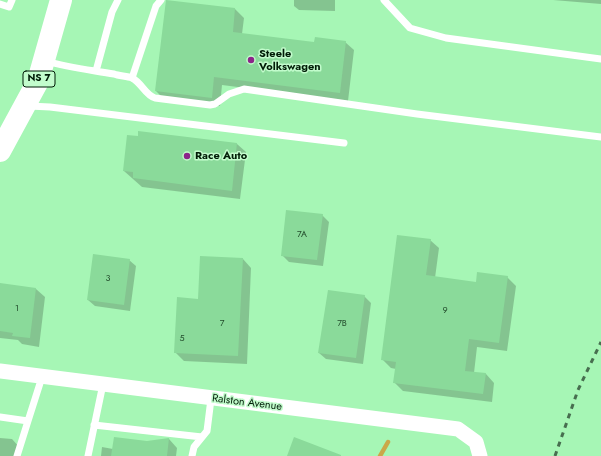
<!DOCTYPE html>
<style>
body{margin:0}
canvas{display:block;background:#c2fccc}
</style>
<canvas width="601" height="456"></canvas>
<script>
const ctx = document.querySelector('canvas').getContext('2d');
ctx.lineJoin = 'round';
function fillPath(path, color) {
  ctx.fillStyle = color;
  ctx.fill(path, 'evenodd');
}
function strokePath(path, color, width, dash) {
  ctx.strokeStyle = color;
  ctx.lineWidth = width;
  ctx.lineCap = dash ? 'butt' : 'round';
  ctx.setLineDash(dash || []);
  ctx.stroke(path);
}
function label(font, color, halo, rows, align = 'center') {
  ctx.font = font + ' Jost,sans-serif';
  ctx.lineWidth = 3;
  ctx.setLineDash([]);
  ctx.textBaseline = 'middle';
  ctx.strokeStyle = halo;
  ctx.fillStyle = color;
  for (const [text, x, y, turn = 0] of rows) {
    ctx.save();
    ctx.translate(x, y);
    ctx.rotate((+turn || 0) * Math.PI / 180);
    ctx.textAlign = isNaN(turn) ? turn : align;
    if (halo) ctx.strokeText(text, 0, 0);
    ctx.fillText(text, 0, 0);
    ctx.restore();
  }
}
fillPath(new Path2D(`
 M 0,0 L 601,0 L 601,456 L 0,456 Z`), '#a6f6b5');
fillPath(new Path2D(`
 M 294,0 L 335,0 L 335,11 L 299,10 L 294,6 Z
 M 553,0 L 601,0 L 601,4 Z
 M 167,1 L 235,9 L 244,18 L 242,34 L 315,43 L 345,42 L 354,50 L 348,101 L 222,85 L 220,106 L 165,100 L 156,91 Z
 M 139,132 L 237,144 L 246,152 L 240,199 L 142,187 L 124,171 L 138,137 Z
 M 322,215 L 329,222 L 323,266 L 289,262 L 282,255 Z
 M 430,240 L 439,248 L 435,278 L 477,283 L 507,277 L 516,286 L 507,351 L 477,347 L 474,373 L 486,374 L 494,383 L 492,402 L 403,391 L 394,382 L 396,369 L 391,368 L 382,359 Z
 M 243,259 L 251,268 L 247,364 L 184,361 L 175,352 L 199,300 Z
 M 129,260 L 136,266 L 130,311 L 95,306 L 88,300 Z
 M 0,284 L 36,289 L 45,297 L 39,347 L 22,344 L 18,340 L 0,338 Z
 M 364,296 L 371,303 L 363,364 L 326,359 L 319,353 Z
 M 0,438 L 12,439 L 20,448 L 18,456 L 0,456 Z
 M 169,439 L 177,448 L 176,456 L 101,456 L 102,447 L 113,449 Z`), '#0003');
strokePath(new Path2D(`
 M 380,456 L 388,442`), '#caa849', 4.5);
fillPath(new Path2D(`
 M 166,0 L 235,8 L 233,32 L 314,42 L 315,37 L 346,41 L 340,93 L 214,77 L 212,98 L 155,91 Z
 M 138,131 L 237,143 L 232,191 L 133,178 L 133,172 L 123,171 L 127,135 L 138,136 Z
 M 286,210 L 323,214 L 317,260 L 281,256 Z
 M 397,235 L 431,239 L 426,275 L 476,282 L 477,272 L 508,276 L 499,343 L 469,339 L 465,371 L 486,373 L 483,394 L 393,383 L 396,362 L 381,360 Z
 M 93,254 L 130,259 L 124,305 L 87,300 Z
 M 200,256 L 243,258 L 238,356 L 174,353 L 177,297 L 198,299 Z
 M 0,283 L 36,288 L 30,338 L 12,336 L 13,333 L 0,331 Z
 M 328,290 L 365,295 L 356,358 L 318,353 Z
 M 114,437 L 147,441 L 169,438 L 167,456 L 111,456 Z
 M 294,437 L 341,455 L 341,456 L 287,456 Z`), '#8ada9a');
strokePath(new Path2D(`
 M 384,0 L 410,28 L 446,38 L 601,59
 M 0,4 L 9,7 L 12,0
 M 46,61 C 69,68 91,70 114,74 C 119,76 127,76 132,78 C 142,83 145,95 155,98 L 210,105 L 215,104 L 229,94 L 244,89 L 417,114 L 601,137
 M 96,71 L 112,12 L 118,0
 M 132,78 L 156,6 L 161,0
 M 29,106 L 50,107 L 344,143
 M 0,417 L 28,421 L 42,377
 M 94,425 L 202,437
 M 17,456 L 28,421
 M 88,456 L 103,384
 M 192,456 L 194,447 L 207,431 L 211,399`), '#fff', 7);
strokePath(new Path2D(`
 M 0,371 L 458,429 L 476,442 L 480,456`), '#fff', 15);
strokePath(new Path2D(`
 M 0,151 L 38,81 L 61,0`), '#fff', 22);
strokePath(new Path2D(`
 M 555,456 L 578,390 L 601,342`), '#476e4f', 3, [5, 5]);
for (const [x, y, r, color] of [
 [251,60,4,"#8c2489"],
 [187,156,4,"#8c2489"]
]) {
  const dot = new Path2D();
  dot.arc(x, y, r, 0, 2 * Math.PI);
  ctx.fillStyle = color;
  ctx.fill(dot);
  strokePath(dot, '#c2fccc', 1.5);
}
label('9px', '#234c2c', null, [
 ["7A",302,235],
 ["3",108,279],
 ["1",17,309],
 ["9",445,311],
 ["7",222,324],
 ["7B",342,324],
 ["5",182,339]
]);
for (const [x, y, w] of [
 [39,79,32]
]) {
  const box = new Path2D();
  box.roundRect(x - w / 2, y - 8, w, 16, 3);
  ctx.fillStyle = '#c2fccc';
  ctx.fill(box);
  strokePath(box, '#011c07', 1);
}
label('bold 10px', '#011c07', null, [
 ["NS 7",39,79]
]);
label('bold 11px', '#011c07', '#c2fccc', [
 ["Steele",259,54],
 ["Volkswagen",259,67],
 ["Race Auto",195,156]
], 'left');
label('11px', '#011c07', '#c2fccc', [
 ["Ralston Avenue",247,403,7]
]);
</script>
